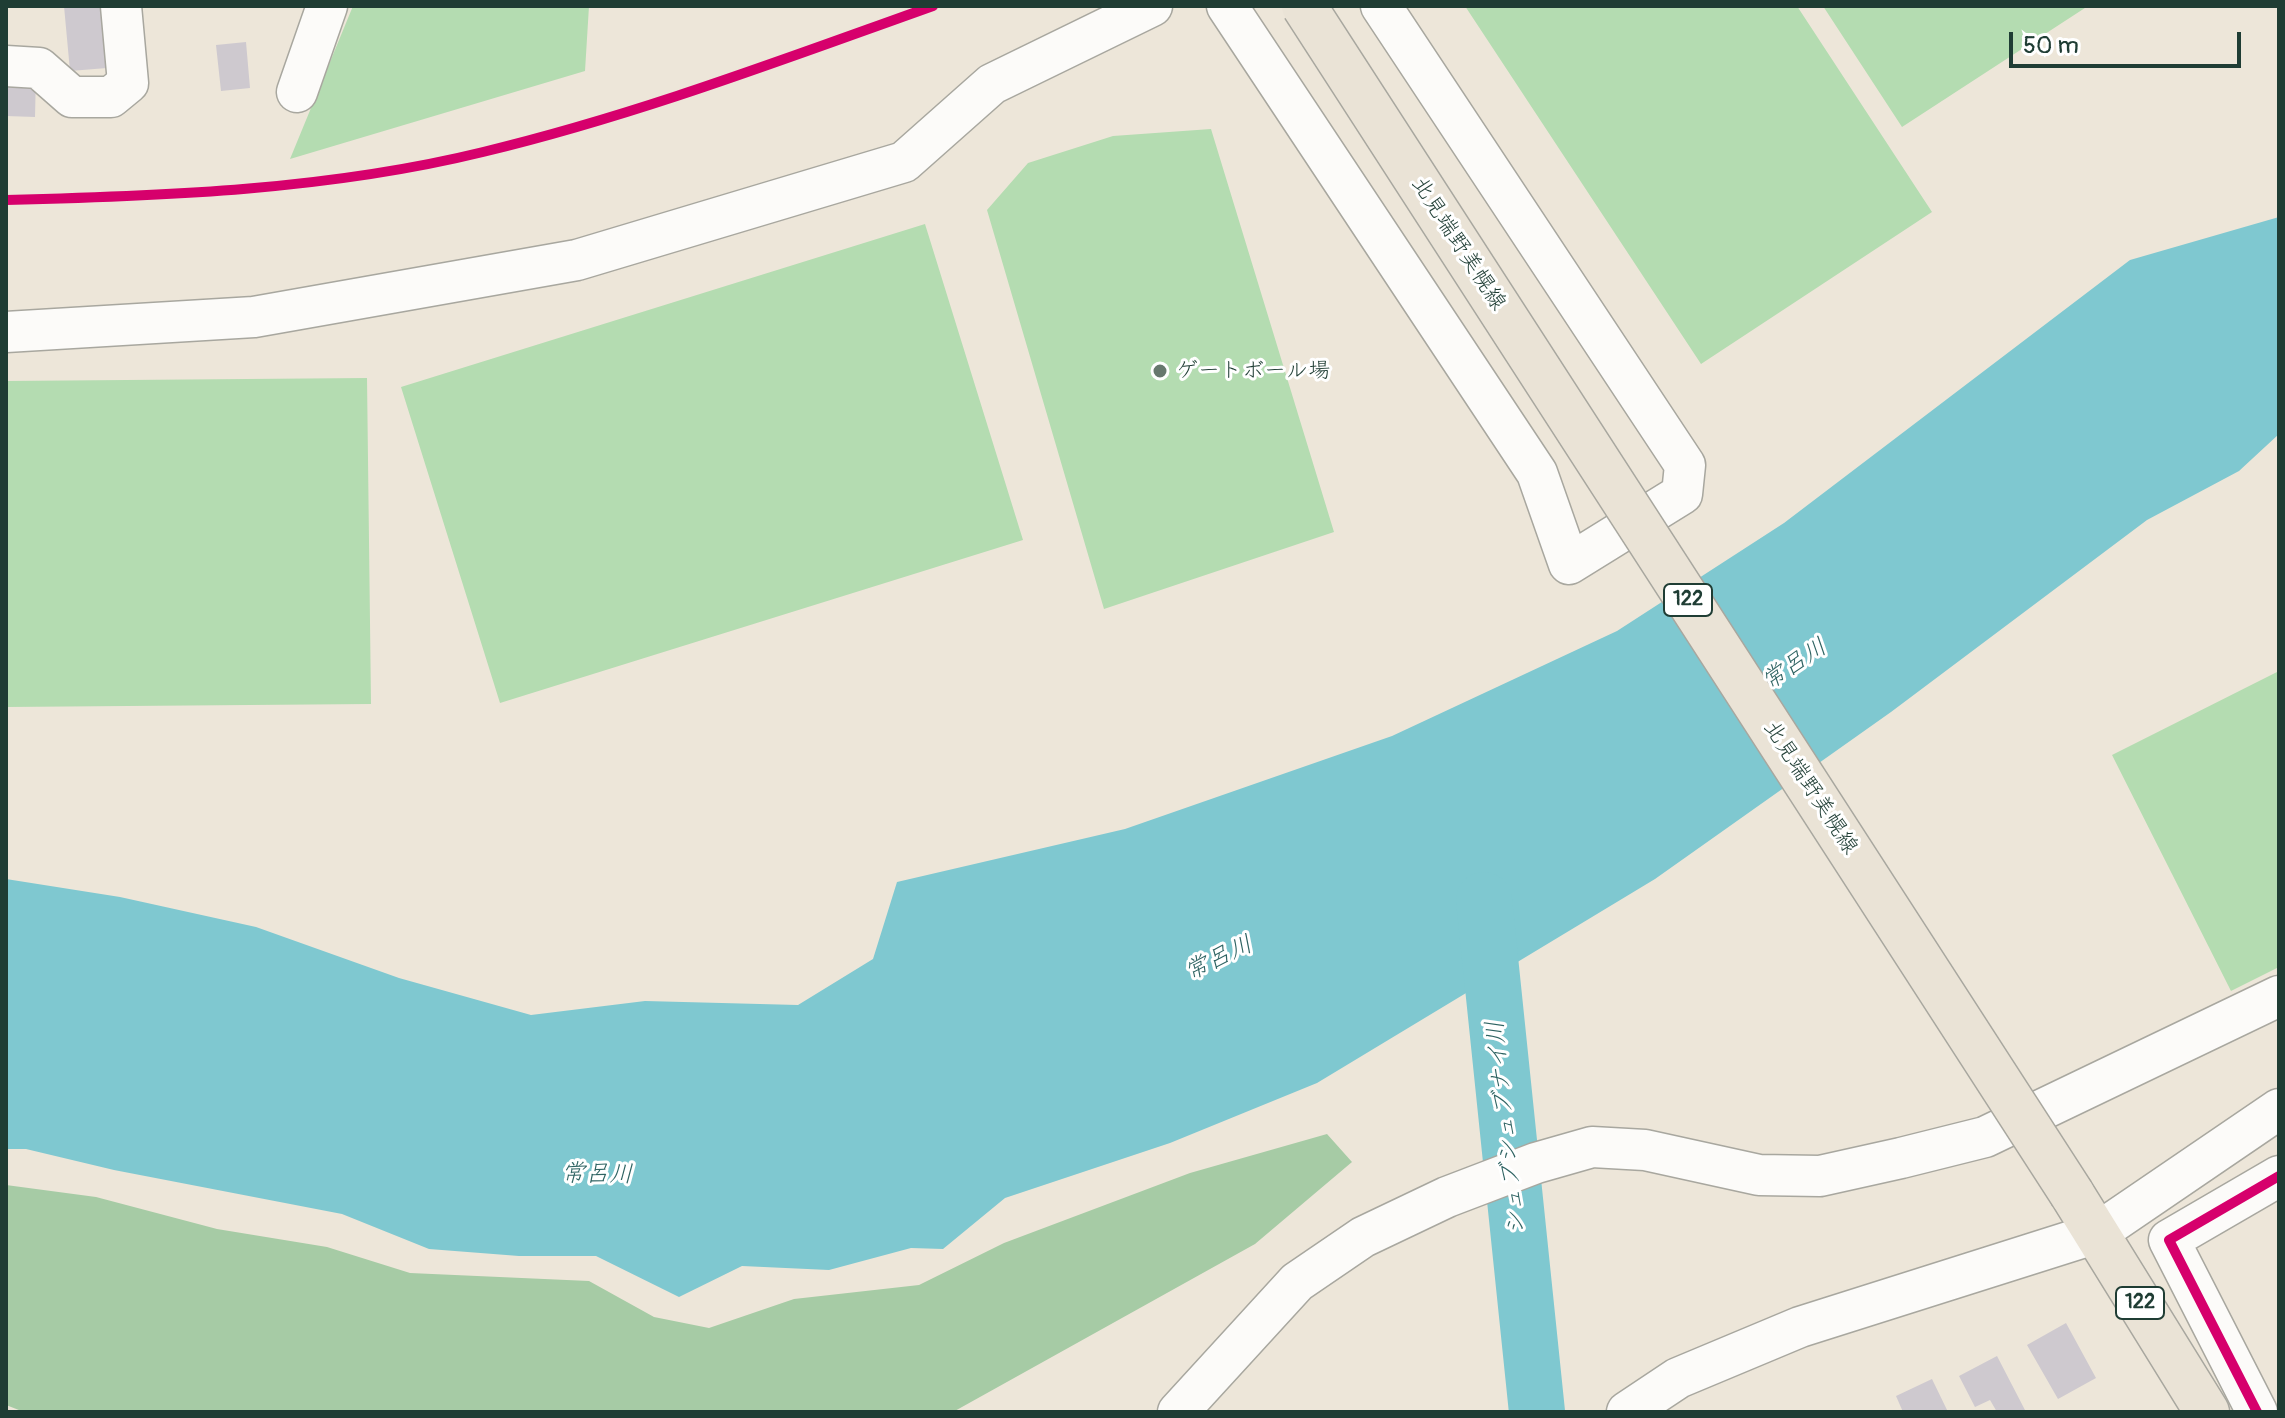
<!DOCTYPE html>
<meta charset="utf-8">
<style>
body{margin:0}
#map{position:relative;width:2285px;height:1418px;overflow:hidden;background:#ede6d9;font-family:Pangolin,sans-serif}
canvas{display:block}
.frame{position:absolute;inset:0;border:8px solid #1f3d34;pointer-events:none}
.scale{position:absolute;left:2009px;top:32px;width:232px;height:36px;box-sizing:border-box;border:4px solid #1f3d34;border-top:0;padding-left:10px;font-size:24px;line-height:28px;white-space:nowrap;color:#1f3d34;-webkit-text-stroke:6px #fff;paint-order:stroke}
</style>
<div id="map">
<canvas width="2285" height="1418"></canvas>
<div class="frame"></div>
<div class="scale">50 m</div>
</div>
<script>
const ctx = document.querySelector('canvas').getContext('2d');
ctx.lineJoin = 'round';
function fillPath(path, color) {
  ctx.fillStyle = color;
  ctx.fill(path, 'evenodd');
}
function strokePath(path, color, width, dash) {
  ctx.strokeStyle = color;
  ctx.lineWidth = width;
  ctx.lineCap = dash ? 'butt' : 'round';
  ctx.setLineDash(dash || []);
  ctx.stroke(path);
}
function label(font, color, halo, rows, align = 'center') {
  ctx.font = font + ' Pangolin,"Klee One",sans-serif';
  ctx.lineWidth = 6;
  ctx.setLineDash([]);
  ctx.textBaseline = 'middle';
  ctx.strokeStyle = halo;
  ctx.fillStyle = color;
  for (const [text, x, y, turn = 0] of rows) {
    ctx.save();
    ctx.translate(x, y);
    ctx.rotate((+turn || 0) * Math.PI / 180);
    ctx.textAlign = isNaN(turn) ? turn : align;
    if (halo) ctx.strokeText(text, 0, 0);
    ctx.fillText(text, 0, 0);
    ctx.restore();
  }
}
fillPath(new Path2D(`
 M 353,6 L 589,6 L 585,71 L 290,159 Z
 M 1465,6 L 1797,6 L 1932,212 L 1701,364 Z
 M 1823,6 L 2088,6 L 1902,127 Z
 M 1211,129 L 1334,532 L 1104,609 L 987,210 L 1028,163 L 1113,136 Z
 M 925,224 L 1023,540 L 500,703 L 401,387 Z
 M 367,378 L 371,704 L 6,707 L 6,381 Z
 M 2279,671 L 2279,967 L 2231,991 L 2112,755 Z`), '#b4dcb1');
fillPath(new Path2D(`
 M 1327,1134 L 1352,1162 L 1255,1244 L 953,1412 L 24,1412 L 6,1405 L 6,1185 L 96,1197 L 217,1229 L 327,1247 L 410,1273 L 589,1281 L 654,1317 L 709,1328 L 794,1299 L 919,1285 L 1004,1243 L 1190,1173 Z`), '#a6cba5');
fillPath(new Path2D(`
 M 2279,217 L 2279,434 L 2239,471 L 2147,520 L 1891,712 L 1655,879 L 1317,1083 L 1170,1143 L 1005,1198 L 943,1249 L 911,1248 L 829,1270 L 742,1266 L 679,1297 L 596,1256 L 519,1256 L 429,1249 L 342,1214 L 114,1170 L 26,1149 L 6,1149 L 6,879 L 120,897 L 256,927 L 399,978 L 531,1015 L 645,1001 L 798,1005 L 873,959 L 897,882 L 1125,829 L 1392,736 L 1617,631 L 1784,523 L 2130,260 Z`), '#7fc8d0');
strokePath(new Path2D(`
 M 1484,900 L 1537,1412`), '#7fc8d0', 56);
fillPath(new Path2D(`
 M 64,6 L 101,6 L 107,68 L 70,71 Z
 M 246,42 L 250,88 L 221,91 L 216,45 Z
 M 6,72 L 36,73 L 35,117 L 6,116 Z
 M 2066,1323 L 2096,1378 L 2058,1399 L 2027,1345 Z
 M 1997,1356 L 2026,1412 L 1997,1412 L 1990,1400 L 1975,1407 L 1959,1376 Z
 M 1932,1379 L 1948,1412 L 1903,1412 L 1896,1396 Z`), '#cec9cf');
const minor = new Path2D(`
 M 1227,6 L 1537,473 L 1569,564 L 1682,494 L 1685,465 L 1381,6
 M 6,66 L 39,68 L 72,97 L 111,97 L 128,83 L 121,6
 M 297,92 L 327,6
 M 6,332 L 254,317 L 577,260 L 904,162 L 992,84 L 1152,6
 M 1178,1412 L 1297,1282 L 1363,1237 L 1447,1197 L 1536,1163 L 1592,1147 L 1645,1150 L 1759,1175 L 1820,1176 L 1901,1158 L 1985,1137 L 2279,996
 M 1627,1412 L 1678,1378 L 1800,1327 L 2097,1233 L 2279,1109
 M 2257,1412 L 2169,1240 L 2279,1176`);
const major = new Path2D(`
 M 2072,1194 L 2207,1412`);
strokePath(minor, '#a8a79f', 43);
strokePath(major, '#a8a79f', 47);
strokePath(minor, '#fcfbf9', 40);
strokePath(major, '#eae3d6', 44);
const majorBridge = new Path2D(`
 M 1304,6 L 2072,1194`);
strokePath(majorBridge, '#a8a79f', 47, []);
strokePath(majorBridge, '#eae3d6', 44);
strokePath(new Path2D(`
 M 6,200 C 165,196 328,190 483,152 C 637,115 784,59 933,6
 M 2257,1412 L 2169,1240 L 2279,1176`), '#d6006c', 10);
for (const [x, y, r, color] of [
 [1160,371,8,"#67786e"]
]) {
  const dot = new Path2D();
  dot.arc(x, y, r, 0, 2 * Math.PI);
  ctx.fillStyle = color;
  ctx.fill(dot);
  strokePath(dot, '#fff', 3);
}
for (const [x, y, w] of [
 [1688,600,48],
 [2140,1303,48]
]) {
  const box = new Path2D();
  box.roundRect(x - w / 2, y - 16, w, 32, 6);
  ctx.fillStyle = '#fff';
  ctx.fill(box);
  strokePath(box, '#1f3d34', 2);
}
label('bold 20px', '#1f3d34', null, [
 ["122",1688,600],
 ["122",2140,1303]
]);
label('22px', '#1f3d34', '#fff', [
 ["北見端野美幌線",1458,244,57],
 ["北見端野美幌線",1810,788,57]
]);
label('22px', '#1f3d34', '#fff', [
 ["ゲートボール場",1176,371]
], 'left');
label('italic 24px', '#2e6362', '#fff', [
 ["常呂川",1795,665,-33],
 ["常呂川",1219,959,-25],
 ["シュブシュブナイ川",1507,1128,-96],
 ["常呂川",597,1175,1]
]);
</script>
